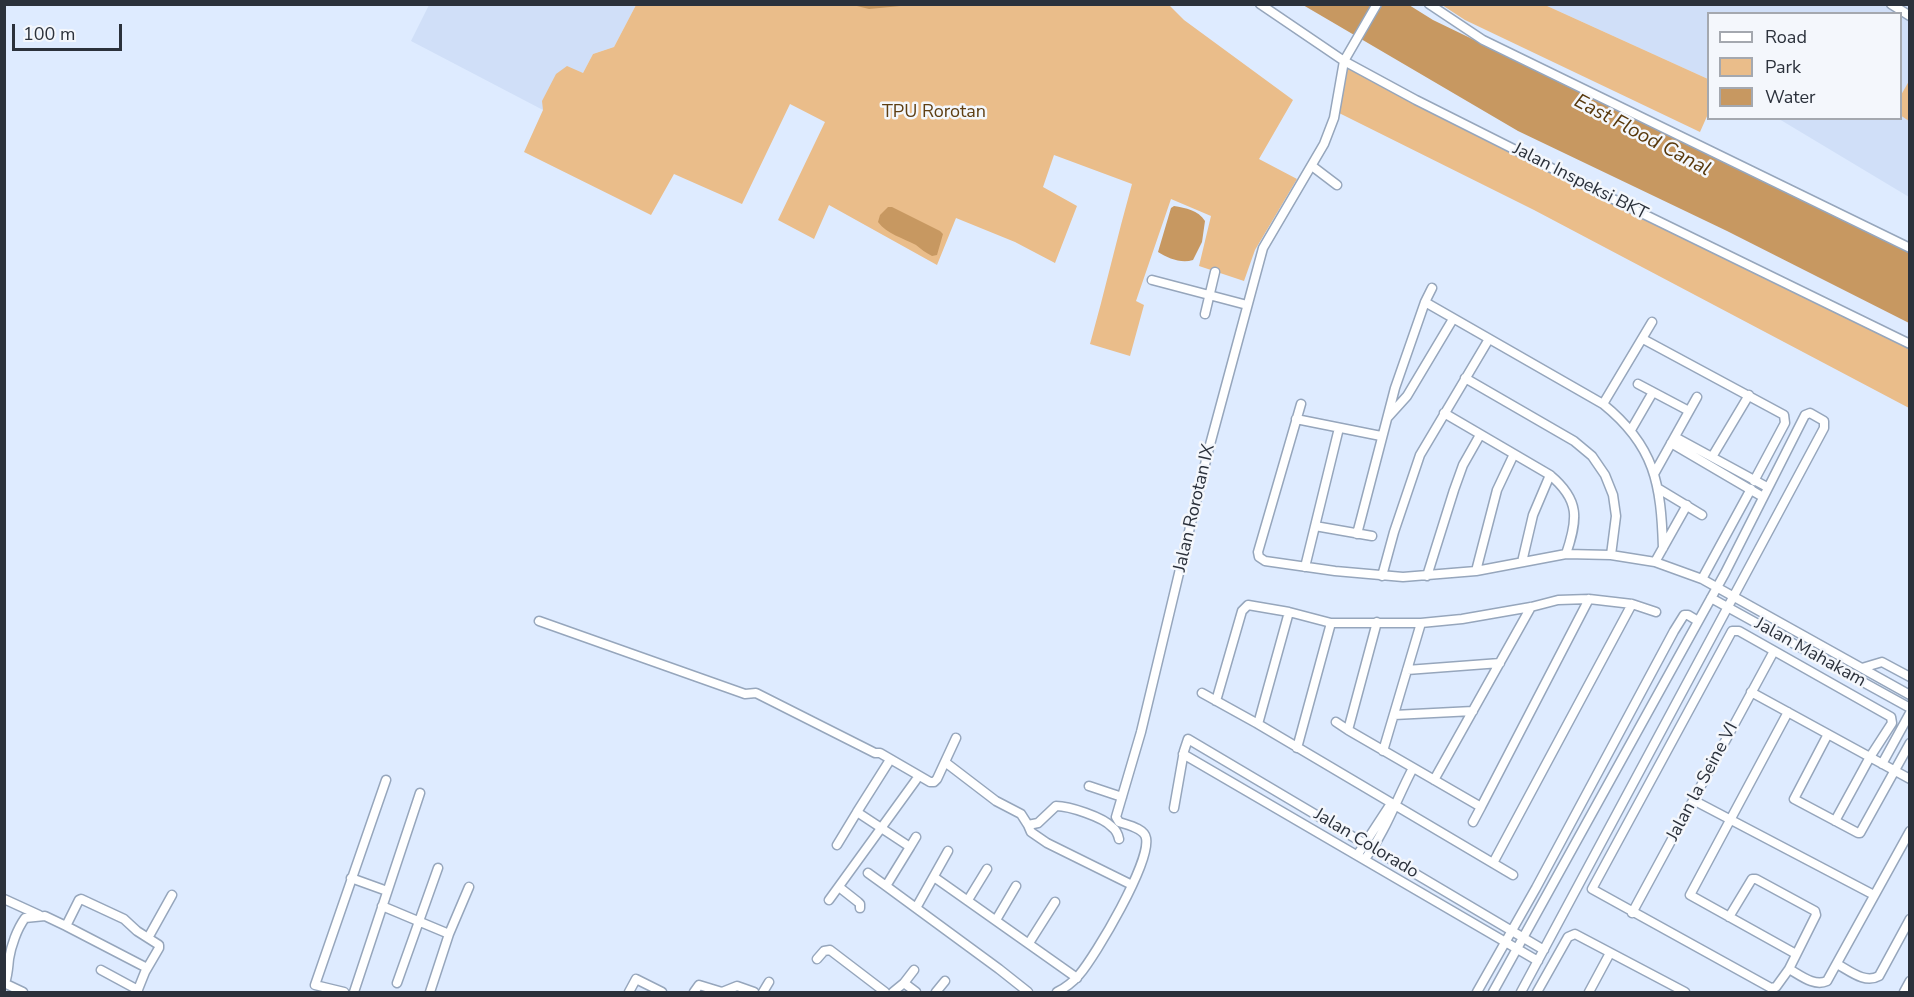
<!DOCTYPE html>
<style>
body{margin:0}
#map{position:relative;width:1914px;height:997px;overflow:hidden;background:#deebff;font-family:"Nunito Sans",sans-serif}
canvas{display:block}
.frame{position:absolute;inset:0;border:6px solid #2b313b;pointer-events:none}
.legend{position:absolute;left:1707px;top:12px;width:195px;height:108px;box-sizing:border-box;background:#f4f7fc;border:2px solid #a4a8af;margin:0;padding:8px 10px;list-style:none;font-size:18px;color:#2b313b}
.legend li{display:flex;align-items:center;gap:12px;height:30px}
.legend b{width:30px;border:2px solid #a4a8af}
.scale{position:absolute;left:12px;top:24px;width:110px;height:27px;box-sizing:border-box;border:3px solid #2b313b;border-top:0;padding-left:8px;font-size:18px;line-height:21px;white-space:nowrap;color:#2b313b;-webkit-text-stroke:4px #f4f7fc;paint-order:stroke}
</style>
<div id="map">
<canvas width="1914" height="997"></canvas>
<div class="frame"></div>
<ul class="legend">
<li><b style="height:8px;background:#fff"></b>Road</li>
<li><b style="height:16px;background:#eabd8a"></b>Park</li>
<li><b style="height:16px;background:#c79861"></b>Water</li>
</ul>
<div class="scale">100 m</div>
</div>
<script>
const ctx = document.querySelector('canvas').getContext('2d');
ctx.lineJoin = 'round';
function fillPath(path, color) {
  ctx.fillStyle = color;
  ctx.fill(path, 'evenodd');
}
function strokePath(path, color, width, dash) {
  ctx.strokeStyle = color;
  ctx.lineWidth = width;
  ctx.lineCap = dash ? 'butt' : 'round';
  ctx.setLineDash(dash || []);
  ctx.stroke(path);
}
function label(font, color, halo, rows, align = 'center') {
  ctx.font = font + ' "Nunito Sans",sans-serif';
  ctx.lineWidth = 5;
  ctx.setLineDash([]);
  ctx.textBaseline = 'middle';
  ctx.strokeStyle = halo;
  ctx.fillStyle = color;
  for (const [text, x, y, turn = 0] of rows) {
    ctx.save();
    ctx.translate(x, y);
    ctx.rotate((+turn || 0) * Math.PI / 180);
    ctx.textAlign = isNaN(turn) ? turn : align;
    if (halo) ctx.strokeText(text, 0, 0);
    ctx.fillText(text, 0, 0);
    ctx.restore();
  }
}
fillPath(new Path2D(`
 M 429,5 L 636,5 L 614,47 L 593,54 L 583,73 L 543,110 L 411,41 Z
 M 1545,5 L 1909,5 L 1909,197 L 1779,119 L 1900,118 L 1900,14 L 1708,14 L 1708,79 Z`), '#d0dff8');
fillPath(new Path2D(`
 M 1168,4 L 1184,20 L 1293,100 L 1259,159 L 1297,179 L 1255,250 L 1244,281 L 1199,266 L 1211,216 L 1171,199 L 1136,301 L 1144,305 L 1130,356 L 1090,344 C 1105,291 1117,237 1132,184 L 1054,155 L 1043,187 L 1077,206 L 1055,263 L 1015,242 L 956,218 L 937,265 L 829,205 L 814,239 L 778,220 L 825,122 L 790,104 L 742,204 L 674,174 L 651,215 L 524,152 L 543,110 L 542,101 L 556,74 L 567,66 L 583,73 L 593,54 L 614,47 L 636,5 Z
 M 1442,5 L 1545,5 L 1708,79 L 1708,114 L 1700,132 L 1465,20 Z
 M 1344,61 L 1909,344 L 1909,408 L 1534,210 L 1335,111 Z
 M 1909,81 L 1909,121 L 1900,115 L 1901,95 Z`), '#eabd8a');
fillPath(new Path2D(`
 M 853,5 L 911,5 L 869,9 Z
 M 1303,5 L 1409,5 L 1433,20 L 1909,250 L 1909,323 L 1727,231 L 1518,131 Z
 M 1174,206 C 1186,208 1198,210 1205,221 L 1202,242 L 1193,260 C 1181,264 1168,258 1158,252 L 1171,208 Z
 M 888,207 L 892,207 L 940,231 L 943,234 L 937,255 L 932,256 C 926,253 921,249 916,245 C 903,238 887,234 878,222 L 880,215 Z`), '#c79861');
const minor = new Path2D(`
 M 1260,4 L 1344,61 L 1416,100 L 1623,204 L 1910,344
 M 1429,4 L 1483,40 L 1910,248
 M 1891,4 L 1910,16
 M 1312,166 L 1337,185
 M 1152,280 L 1247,305
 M 1425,302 L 1603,404 C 1655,446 1661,484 1663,548
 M 1205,314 L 1215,272
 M 1643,339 L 1784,415 L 1785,423 L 1754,481
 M 1465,378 L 1574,441 L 1592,456 L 1605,475 L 1613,495 L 1616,516 L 1611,555
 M 1638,384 L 1689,411
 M 1301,404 L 1258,552 L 1259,557 L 1265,561 L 1335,571 L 1403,577 L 1476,571 L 1566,554 L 1611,555 L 1655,562 L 1702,579 L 1751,489
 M 1603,404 L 1652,322
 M 1444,413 L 1550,475 C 1580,500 1578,519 1566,554
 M 1388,417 L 1407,396 L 1453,319
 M 1296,419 L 1381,436
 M 1631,430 L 1653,392
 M 1675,437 L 1767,487
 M 1671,443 L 1763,497
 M 1712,457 L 1749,395
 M 1654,474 L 1697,397
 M 1659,489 L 1702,515
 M 1315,526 L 1372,536
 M 1357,534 L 1395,388 L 1425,302 L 1432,288
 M 1522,562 L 1533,515 L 1550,475
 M 1655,562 L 1687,505
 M 1305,567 L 1339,428
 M 1476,571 L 1497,490 L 1514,454
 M 1382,576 L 1394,532 L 1420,455 L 1489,339
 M 1427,576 L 1454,490 L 1463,465 L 1480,435
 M 1702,579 L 1910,695
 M 1711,598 L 1910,708
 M 539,621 L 745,694 L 756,693 L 875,753 L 880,753 L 930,782 L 934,782 L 937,779 L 956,738
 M 1377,622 L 1348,730 L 1481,807 L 1589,599
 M 1862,668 L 1882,662 L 1910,677
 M 1407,670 L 1500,663
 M 1751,692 L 1910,779
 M 1202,693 L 1258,724 L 1513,875
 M 1216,701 L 1242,611 L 1248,605 L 1289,612 L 1331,623 L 1421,623 L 1462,619 L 1531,607 L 1558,600 L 1589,599 L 1632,604 L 1656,612
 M 1788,712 L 1690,895 L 1796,954
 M 1394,715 L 1473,711
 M 1336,722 L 1348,730
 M 1258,724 L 1289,612
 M 1828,734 L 1794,799 L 1858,833 L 1860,833 L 1910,743
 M 1297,748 L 1331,623
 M 1383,751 L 1421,623
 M 1183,754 L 1538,961
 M 945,762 L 996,801 L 1021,814 L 1028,825 L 1038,823 L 1056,806 C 1069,806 1103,817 1112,827 C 1116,830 1118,834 1119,839
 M 888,763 L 857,812 L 910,847 L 886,886 L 999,969 L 1028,992
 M 1882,764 L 1910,713
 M 1434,780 L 1531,607
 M 1089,786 L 1122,797
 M 1693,800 L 1874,895
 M 1174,808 L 1184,751 L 1188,739 L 1544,950
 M 1473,822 L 1481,807
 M 1028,825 L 1031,832 L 1047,843 L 1132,885
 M 837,845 L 857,812
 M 910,847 L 916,837
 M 1358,854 L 1390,805
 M 1365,859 C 1386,831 1397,798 1413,768
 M 1493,863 L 1632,604
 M 868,873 L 886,886
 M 934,877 L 1077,978
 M 351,878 L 387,891
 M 839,887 L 858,902 L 860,904 L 860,908
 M 4,899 L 39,915
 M 829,900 L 916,780
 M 968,900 L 987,869
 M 382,906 L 449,934 L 469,887
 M 916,908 L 948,851
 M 1632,913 L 1774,651
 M 1729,917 L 1752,879 L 1756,879 L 1815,911 L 1816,915 L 1789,969 L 1776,987 L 1771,988 L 1592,889 L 1732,631 L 1739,631 L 1891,717 L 1892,723 L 1870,757 L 1835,821
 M 996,920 L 1016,886
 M 66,926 L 147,968
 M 148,938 L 172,895
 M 1029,943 L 1055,902
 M 817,959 L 824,951 L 830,950 L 885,992
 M 1837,964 C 1850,971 1865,984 1879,976 L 1910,919
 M 1789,969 C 1800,975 1814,987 1827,981 L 1910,831
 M 101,970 L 138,990
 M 4,983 L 23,992
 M 5,983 C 8,974 8,968 9,959 C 11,946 17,929 25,918 L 45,916 L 66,926 L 79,900 L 81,899 L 124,919 L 137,931 L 159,945 L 159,948 L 145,972 L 137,992
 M 397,983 L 438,868
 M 904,983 L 914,970
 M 344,992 L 315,985 L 386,780
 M 354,992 L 420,793
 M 430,992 L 449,934
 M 629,992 L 636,979 L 662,992
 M 694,992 L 699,985 L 722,992 L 737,986 L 754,992
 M 763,992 L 769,982
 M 893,992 L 904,983 L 916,992
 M 936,992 L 945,981
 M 1057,992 C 1065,988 1073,982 1079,975 C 1096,955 1151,862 1146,838 C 1144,828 1127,825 1119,822 L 1116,817 L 1141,732 L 1208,452 L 1263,248 L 1324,144 L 1334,118 L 1344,61 L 1377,4
 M 1477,992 L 1536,888 L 1674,631 L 1684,615 L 1688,615 L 1698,621
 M 1493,992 L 1725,573 L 1805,415 L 1810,413 L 1824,421 L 1824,428 L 1521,992
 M 1537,992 L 1568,937 L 1575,934 L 1685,992
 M 1589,992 L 1610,953
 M 1904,992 L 1910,981`);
strokePath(minor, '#96a6bc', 11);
strokePath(minor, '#fff', 8);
label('18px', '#5e3e12', '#f4f7fc', [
 ["TPU Rorotan",934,113]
]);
label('18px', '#2b313b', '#f4f7fc', [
 ["Jalan Inspeksi BKT",1580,182,27],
 ["Jalan Rorotan IX",1195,508,-77],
 ["Jalan Mahakam",1810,653,29],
 ["Jalan la Seine VI",1703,782,-62],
 ["Jalan Colorado",1366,844,31]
]);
label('italic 20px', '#58380b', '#f4f7fc', [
 ["East Flood Canal",1642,136,28]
]);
</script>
